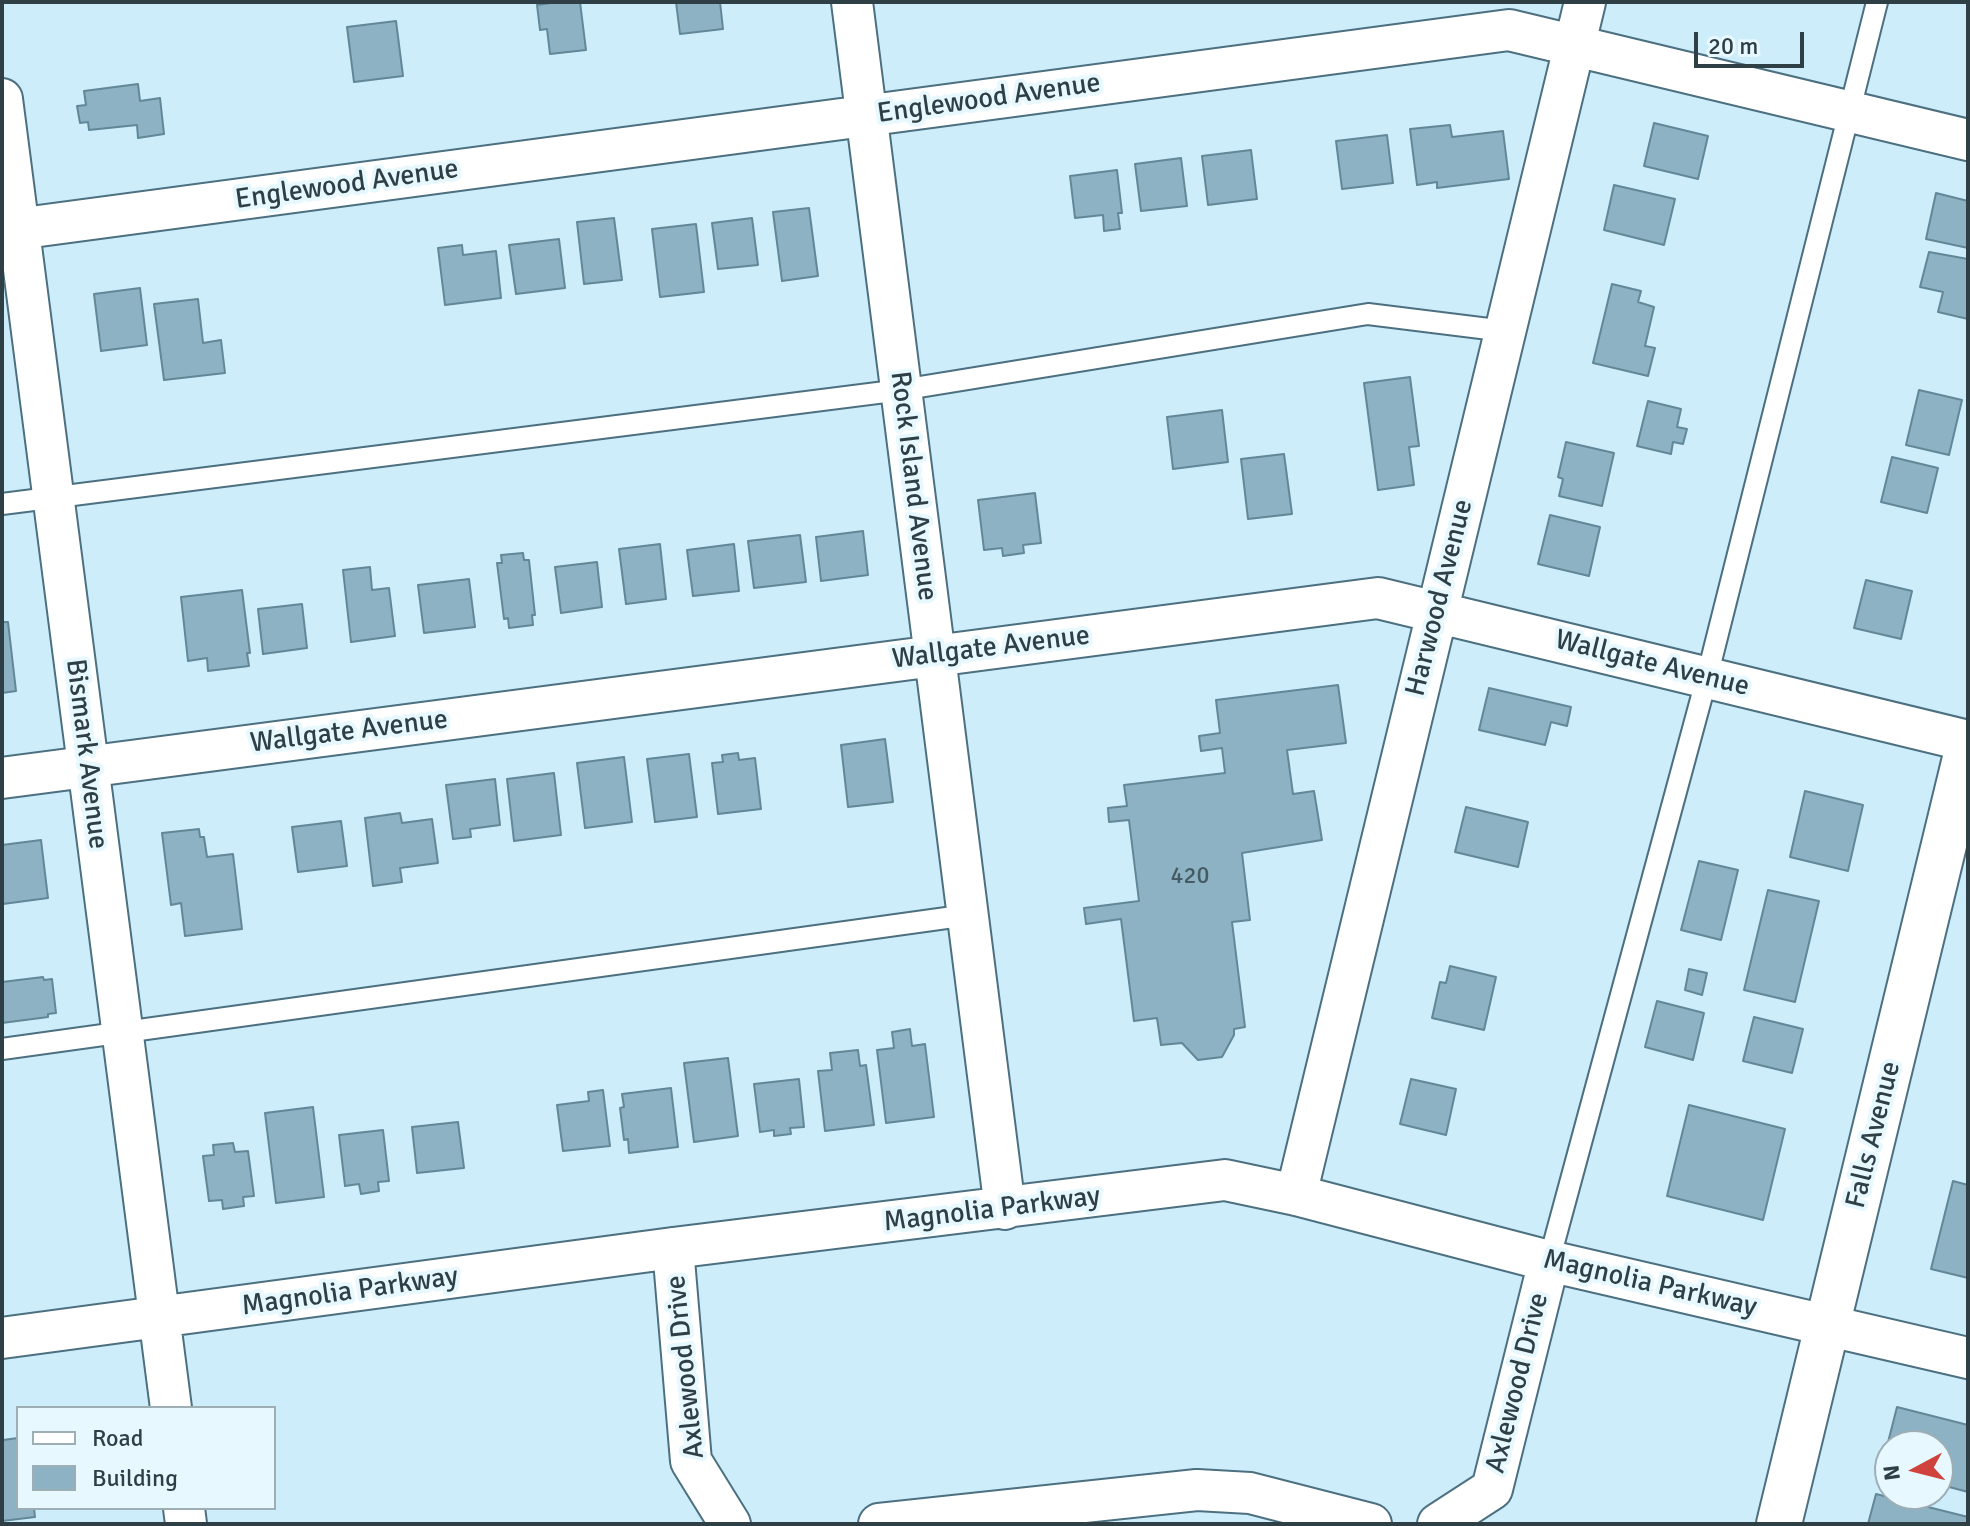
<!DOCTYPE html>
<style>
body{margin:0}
#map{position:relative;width:1970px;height:1526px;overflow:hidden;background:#cdedfb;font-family:Signika,sans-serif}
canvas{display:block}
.frame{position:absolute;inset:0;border:4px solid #2f3f46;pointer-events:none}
.legend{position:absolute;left:16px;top:1406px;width:260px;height:104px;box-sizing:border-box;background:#e8f8ff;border:2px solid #9eaeb5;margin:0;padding:10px 14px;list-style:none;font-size:24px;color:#2f3f46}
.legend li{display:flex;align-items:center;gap:16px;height:40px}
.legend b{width:40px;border:2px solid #9eaeb5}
.north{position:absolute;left:1874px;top:1430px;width:80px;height:80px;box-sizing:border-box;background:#e8f8ff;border:2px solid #9eaeb5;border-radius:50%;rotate:263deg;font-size:22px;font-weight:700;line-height:32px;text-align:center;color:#2f3f46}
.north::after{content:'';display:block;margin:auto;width:28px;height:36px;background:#d0423c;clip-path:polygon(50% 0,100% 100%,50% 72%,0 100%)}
.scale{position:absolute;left:1694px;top:32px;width:110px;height:36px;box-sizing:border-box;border:4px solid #2f3f46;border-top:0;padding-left:10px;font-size:24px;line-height:28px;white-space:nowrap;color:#2f3f46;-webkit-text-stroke:6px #e8f8ff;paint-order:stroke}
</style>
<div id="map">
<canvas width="1970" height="1526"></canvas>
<div class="frame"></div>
<ul class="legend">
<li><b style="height:10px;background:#fff"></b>Road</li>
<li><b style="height:22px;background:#8cb2c3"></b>Building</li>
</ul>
<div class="north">N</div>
<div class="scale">20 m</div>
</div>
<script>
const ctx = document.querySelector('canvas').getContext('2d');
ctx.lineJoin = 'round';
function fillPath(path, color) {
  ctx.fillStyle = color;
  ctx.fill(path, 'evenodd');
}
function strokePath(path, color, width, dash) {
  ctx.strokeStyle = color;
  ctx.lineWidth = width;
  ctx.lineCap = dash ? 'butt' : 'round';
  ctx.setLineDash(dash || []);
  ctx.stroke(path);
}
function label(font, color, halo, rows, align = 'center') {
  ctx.font = font + ' Signika,sans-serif';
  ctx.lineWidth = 8;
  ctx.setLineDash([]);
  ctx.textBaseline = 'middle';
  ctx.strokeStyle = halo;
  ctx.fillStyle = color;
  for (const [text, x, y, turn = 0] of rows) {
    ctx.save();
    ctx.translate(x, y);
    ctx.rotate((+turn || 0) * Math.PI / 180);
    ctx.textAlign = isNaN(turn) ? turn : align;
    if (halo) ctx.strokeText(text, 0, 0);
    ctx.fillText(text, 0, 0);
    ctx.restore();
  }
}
const building = new Path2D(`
 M 558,2 L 580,2 L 586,50 L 550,54 L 547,29 L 540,30 L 537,5 Z
 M 676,2 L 720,2 L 723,29 L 680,34 Z
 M 396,21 L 403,76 L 354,82 L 347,27 Z
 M 138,84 L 140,101 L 160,98 L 164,134 L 138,138 L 137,125 L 89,130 L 88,122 L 80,123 L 77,106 L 86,105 L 84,91 Z
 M 1654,123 L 1708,136 L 1698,179 L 1644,166 Z
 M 1450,125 L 1452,137 L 1503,131 L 1509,179 L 1437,188 L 1437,182 L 1417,185 L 1410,129 Z
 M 1387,135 L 1393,183 L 1342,189 L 1336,141 Z
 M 1251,150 L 1257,199 L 1208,205 L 1202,156 Z
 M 1181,158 L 1187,206 L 1141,211 L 1135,164 Z
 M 1117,170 L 1122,213 L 1118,213 L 1120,229 L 1104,231 L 1103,215 L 1075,218 L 1070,176 Z
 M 1614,185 L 1675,199 L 1664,245 L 1604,230 Z
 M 1936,193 L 1968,201 L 1968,248 L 1926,239 Z
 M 809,208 L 818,276 L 782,281 L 773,212 Z
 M 614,218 L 622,280 L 584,284 L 577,222 Z
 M 752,218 L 758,265 L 718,269 L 712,223 Z
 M 696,224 L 704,292 L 660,297 L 652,229 Z
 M 559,239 L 565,288 L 516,294 L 509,245 Z
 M 462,245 L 463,255 L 496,251 L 501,298 L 445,305 L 438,248 Z
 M 1929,252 L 1968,259 L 1968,319 L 1938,312 L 1943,292 L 1920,287 Z
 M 1612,284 L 1641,291 L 1638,302 L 1654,307 L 1645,346 L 1655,348 L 1648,376 L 1593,363 Z
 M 140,288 L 147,345 L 101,351 L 94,294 Z
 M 198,299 L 203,343 L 221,340 L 225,373 L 164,380 L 154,304 Z
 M 1410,377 L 1419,446 L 1409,447 L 1414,485 L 1378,490 L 1364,383 Z
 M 1919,390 L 1962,400 L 1949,455 L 1906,445 Z
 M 1648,401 L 1681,409 L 1677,427 L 1687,429 L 1683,444 L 1673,442 L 1671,454 L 1637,446 Z
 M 1222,410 L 1228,462 L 1173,469 L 1167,417 Z
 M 1566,442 L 1614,453 L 1602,506 L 1559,496 L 1563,479 L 1558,477 Z
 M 1284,454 L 1292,514 L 1248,519 L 1241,459 Z
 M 1892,457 L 1938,468 L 1927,513 L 1881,502 Z
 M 1035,493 L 1041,543 L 1023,545 L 1024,553 L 1003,556 L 1002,548 L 984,550 L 978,500 Z
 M 1550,515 L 1600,527 L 1589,576 L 1538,564 Z
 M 863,531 L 868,575 L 821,581 L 816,537 Z
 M 800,535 L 806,582 L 754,588 L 748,541 Z
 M 660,544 L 666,599 L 626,604 L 619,549 Z
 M 734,544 L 739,591 L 693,596 L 687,550 Z
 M 523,553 L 524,560 L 529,560 L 535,615 L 532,615 L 533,625 L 509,628 L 508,618 L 504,619 L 497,563 L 502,563 L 501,555 Z
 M 597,562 L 602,607 L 561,613 L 555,567 Z
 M 370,567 L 372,590 L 389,588 L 395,636 L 351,642 L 343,570 Z
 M 469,579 L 475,627 L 424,633 L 418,585 Z
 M 1866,580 L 1912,591 L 1901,639 L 1854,628 Z
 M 242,590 L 250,653 L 247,653 L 249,666 L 208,671 L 207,658 L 188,661 L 181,597 Z
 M 302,604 L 307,648 L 263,654 L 258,609 Z
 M 2,622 L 8,622 L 16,691 L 2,693 Z
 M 1338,685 L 1346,743 L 1287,750 L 1293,794 L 1314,791 L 1322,840 L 1242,853 L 1250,920 L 1232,922 L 1245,1027 L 1234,1029 L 1234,1035 L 1222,1057 L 1198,1060 L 1182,1043 L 1161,1045 L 1157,1018 L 1134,1021 L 1121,919 L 1086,924 L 1084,908 L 1139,901 L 1129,820 L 1109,822 L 1108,808 L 1127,806 L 1124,785 L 1225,773 L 1222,748 L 1201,751 L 1199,736 L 1220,733 L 1216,700 Z
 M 1489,688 L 1571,707 L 1567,726 L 1551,722 L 1545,745 L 1479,730 Z
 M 885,739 L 893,802 L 848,807 L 841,745 Z
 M 738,753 L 739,760 L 755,758 L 761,809 L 718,814 L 712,763 L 723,762 L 722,755 Z
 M 689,754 L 697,817 L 655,822 L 647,759 Z
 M 624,757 L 632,822 L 585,828 L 577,763 Z
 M 554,773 L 561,835 L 514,841 L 507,779 Z
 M 495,779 L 500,825 L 470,829 L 471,837 L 453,839 L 446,785 Z
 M 1805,791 L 1863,805 L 1848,871 L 1790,857 Z
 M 1466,807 L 1528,822 L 1518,867 L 1455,852 Z
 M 400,813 L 402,823 L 432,819 L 438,863 L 400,868 L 402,882 L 373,886 L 365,818 Z
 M 341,821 L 347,866 L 298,872 L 292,827 Z
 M 199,829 L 200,837 L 204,837 L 207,857 L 233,854 L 242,929 L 185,936 L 181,903 L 171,905 L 162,833 Z
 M 41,840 L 48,898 L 3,904 L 2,845 Z
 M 1699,861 L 1738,870 L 1721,940 L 1681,930 Z
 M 1768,890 L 1819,901 L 1795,1002 L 1744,990 Z
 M 1450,966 L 1496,977 L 1484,1030 L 1432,1018 L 1440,982 L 1446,983 Z
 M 1689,969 L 1707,973 L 1702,995 L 1685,990 Z
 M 43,977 L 44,980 L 52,979 L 56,1013 L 48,1014 L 48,1017 L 2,1023 L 2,982 Z
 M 1657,1001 L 1704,1013 L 1693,1060 L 1645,1047 Z
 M 1754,1017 L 1803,1029 L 1792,1073 L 1743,1061 Z
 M 910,1029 L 912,1046 L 925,1044 L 934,1117 L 886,1123 L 877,1050 L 894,1048 L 892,1032 Z
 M 858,1050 L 860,1066 L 866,1065 L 874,1125 L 825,1131 L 818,1071 L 832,1070 L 830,1053 Z
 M 728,1058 L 738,1136 L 694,1142 L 684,1063 Z
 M 799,1079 L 804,1127 L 790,1128 L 791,1134 L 774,1136 L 774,1130 L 760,1132 L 754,1084 Z
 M 1411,1079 L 1456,1089 L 1446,1135 L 1400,1124 Z
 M 671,1088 L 678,1147 L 629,1153 L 628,1139 L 624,1140 L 620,1108 L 624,1107 L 622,1094 Z
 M 603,1090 L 610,1146 L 563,1151 L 557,1105 L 589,1101 L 588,1092 Z
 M 1689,1105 L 1785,1129 L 1763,1220 L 1667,1196 Z
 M 313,1107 L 324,1197 L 276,1203 L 265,1113 Z
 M 458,1122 L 464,1168 L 417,1173 L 412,1127 Z
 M 383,1130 L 389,1181 L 378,1182 L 379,1191 L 361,1194 L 359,1184 L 345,1186 L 339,1135 Z
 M 233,1143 L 235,1152 L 248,1151 L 254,1196 L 243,1197 L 244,1206 L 223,1209 L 222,1200 L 209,1201 L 203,1156 L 214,1155 L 213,1145 Z
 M 1953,1181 L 1968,1185 L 1968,1278 L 1931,1269 Z
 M 1897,1407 L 1968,1425 L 1968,1492 L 1938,1484 L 1938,1446 L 1890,1446 L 1890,1472 L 1881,1470 Z
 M 2,1438 L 3,1440 L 18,1438 L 18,1508 L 34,1508 L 35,1517 L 2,1521 Z
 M 1876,1494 L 1968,1517 L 1968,1524 L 1868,1524 Z`);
fillPath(building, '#8cb2c3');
strokePath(building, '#628797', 2);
const service = new Path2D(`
 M 2,504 L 901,390 L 1368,314 L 1505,331
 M 2,1049 L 968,915
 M 1549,1261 L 1707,677 L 1877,2`);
const minor = new Path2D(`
 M 852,2 L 1005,1209
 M 2,99 L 171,1408
 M 2,231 L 1509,30 L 1968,140
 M 2,778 L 1378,598 L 1968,741
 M 1296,1195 L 1585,2
 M 673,1248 L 691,1461 L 730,1524
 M 2,1338 L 673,1248 L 1225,1180 L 1296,1195 L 1549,1261 L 1968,1358
 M 184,1508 L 186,1524
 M 879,1524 L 1197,1490 L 1250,1493 L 1371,1524
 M 1438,1524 L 1492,1489 L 1549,1261`);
const tertiary = new Path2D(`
 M 1779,1524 L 1968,746`);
strokePath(service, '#4c7080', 24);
strokePath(minor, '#4c7080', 44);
strokePath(tertiary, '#4c7080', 48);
strokePath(service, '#fff', 20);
strokePath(minor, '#fff', 40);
strokePath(tertiary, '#fff', 44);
label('24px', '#465c65', null, [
 ["420",1190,877]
]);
label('28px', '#2f3f46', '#e8f8ff', [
 ["Englewood Avenue",989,99,-8],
 ["Englewood Avenue",347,185,-8],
 ["Rock Island Avenue",913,486,83],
 ["Harwood Avenue",1440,598,-76],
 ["Wallgate Avenue",991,648,-7],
 ["Wallgate Avenue",1652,664,14],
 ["Wallgate Avenue",349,732,-7],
 ["Bismark Avenue",86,754,83],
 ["Falls Avenue",1874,1135,-76],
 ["Magnolia Parkway",992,1210,-7],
 ["Magnolia Parkway",1650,1284,13],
 ["Magnolia Parkway",350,1292,-8],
 ["Axlewood Drive",686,1367,-96],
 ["Axlewood Drive",1518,1383,-76]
]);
</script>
